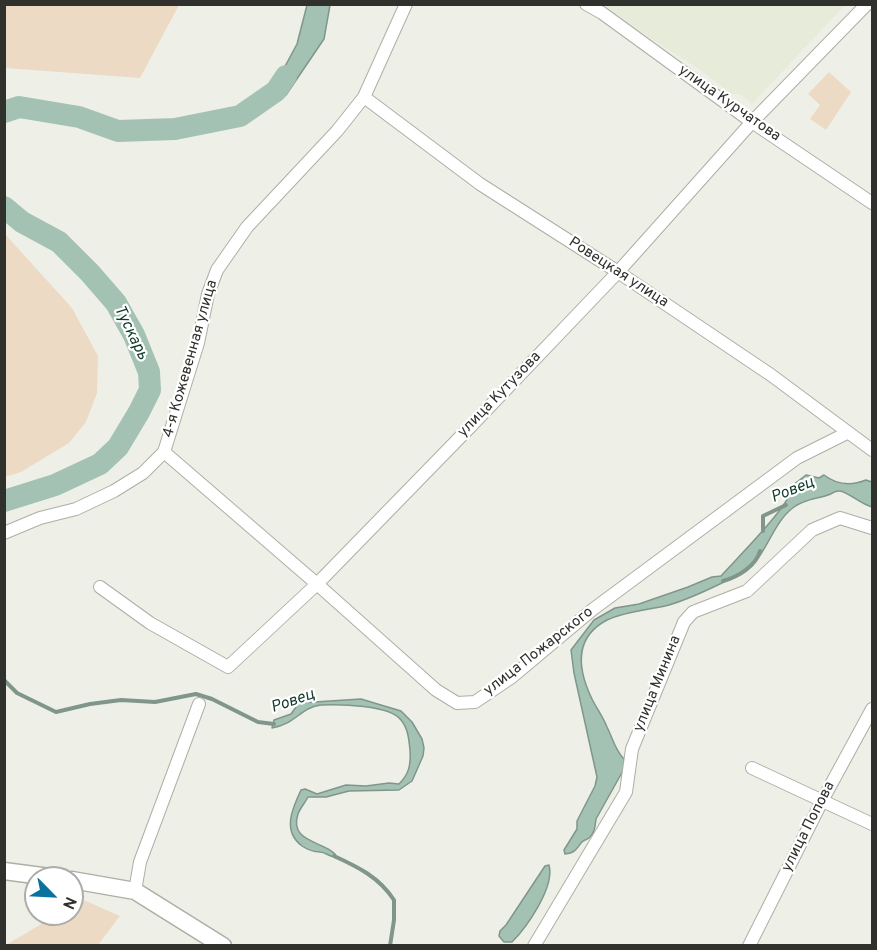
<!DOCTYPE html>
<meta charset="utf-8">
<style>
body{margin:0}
#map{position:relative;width:877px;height:950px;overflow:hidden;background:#eef0e7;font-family:Overpass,sans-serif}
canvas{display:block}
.frame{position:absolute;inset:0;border:6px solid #30312d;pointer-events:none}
.north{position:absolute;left:24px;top:866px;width:60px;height:60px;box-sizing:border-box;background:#fff;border:2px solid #acadab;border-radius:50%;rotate:114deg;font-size:16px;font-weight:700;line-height:24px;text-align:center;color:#30312d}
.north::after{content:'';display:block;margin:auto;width:21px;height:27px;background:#0a729e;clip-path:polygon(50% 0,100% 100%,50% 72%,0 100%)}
</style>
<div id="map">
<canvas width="877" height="950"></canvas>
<div class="frame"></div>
<div class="north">N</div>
</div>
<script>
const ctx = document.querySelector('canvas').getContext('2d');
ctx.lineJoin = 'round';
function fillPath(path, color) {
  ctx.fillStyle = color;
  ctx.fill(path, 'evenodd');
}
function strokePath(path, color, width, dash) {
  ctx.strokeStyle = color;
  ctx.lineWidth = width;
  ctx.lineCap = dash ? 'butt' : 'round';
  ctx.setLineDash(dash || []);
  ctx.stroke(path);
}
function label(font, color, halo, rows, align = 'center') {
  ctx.font = font + ' Overpass,sans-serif';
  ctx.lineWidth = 4.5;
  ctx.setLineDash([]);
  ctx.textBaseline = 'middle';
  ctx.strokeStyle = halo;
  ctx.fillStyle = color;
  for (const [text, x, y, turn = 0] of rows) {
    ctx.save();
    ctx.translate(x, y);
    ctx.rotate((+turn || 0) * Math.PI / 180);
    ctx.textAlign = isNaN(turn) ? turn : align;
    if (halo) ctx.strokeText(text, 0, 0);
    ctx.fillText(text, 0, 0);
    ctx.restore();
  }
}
fillPath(new Path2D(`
 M 599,5 L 845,5 L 752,104 L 740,94 L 731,94 L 703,72 Z`), '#e7ebd9');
fillPath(new Path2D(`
 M 4,5 L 5,4 L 179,5 L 140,78 L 5,68 Z
 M 829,72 L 851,92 L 826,130 L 810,119 L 820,105 L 808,94 Z
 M 4,233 L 72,308 L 98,356 L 97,393 L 86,422 L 69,443 L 21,472 L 5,477 Z
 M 79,898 L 120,916 L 98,945 L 6,945 L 58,914 L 72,914 L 72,904 Z`), '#ecdac5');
const water = new Path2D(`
 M 307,5 L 330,5 L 324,39 L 286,95 L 254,118 L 227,123 L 220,120 L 211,122 L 204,131 L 186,134 L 186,121 L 247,111 L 269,96 L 297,44 Z
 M 806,475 L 819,478 L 824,475 C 837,485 851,486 866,480 L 872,482 L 872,507 C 860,504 850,493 840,491 C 834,490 833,494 828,495 C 816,499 805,499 794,507 C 773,522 768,552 748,569 C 742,573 734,576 728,580 C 710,589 689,599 669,605 C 649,610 626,611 607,620 C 573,638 578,670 592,699 C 597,709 603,717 607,727 C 613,739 615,750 624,759 L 624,769 L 596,819 C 595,826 595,833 589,838 C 585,841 584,839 581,843 C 576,850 574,853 565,854 L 564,850 L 577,829 L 577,821 L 595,786 L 597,777 L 574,673 L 571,650 L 594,620 L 615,608 L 639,604 L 688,587 L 712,577 L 721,576 C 736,559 793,503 793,485 Z
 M 361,699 L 401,711 L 412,722 L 422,739 L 424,748 L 423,756 L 412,781 L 399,790 L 349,791 L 326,797 L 308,797 C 305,803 300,808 298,814 C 288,844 328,841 337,857 C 330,858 326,852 320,852 C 313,852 308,850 302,846 C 282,831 292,809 301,790 L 305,789 L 317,794 L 346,785 L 366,786 L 389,783 L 399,784 C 409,774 411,765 410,750 C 409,740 408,728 401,720 C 390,705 339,704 321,705 C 301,707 296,724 272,728 L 274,720 L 291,714 L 299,703 Z
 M 549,865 C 555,887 527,927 512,942 L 504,942 L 499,936 L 500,931 L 506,925 L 545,866 Z`);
fillPath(water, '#a3c2b3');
strokePath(water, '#80968b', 1.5);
strokePath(new Path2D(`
 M 763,531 L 763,516 L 786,505
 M 723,581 C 738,577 756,566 760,551
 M 4,680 L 17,693 L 56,712 L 90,704 L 121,700 L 155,702 L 196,694 L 212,699 L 258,722 L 274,724
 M 334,856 C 358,867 379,877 394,900 L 394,920 L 390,946`), '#80968b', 4);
strokePath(new Path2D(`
 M 4,112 L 19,107 L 79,117 L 118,131 L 175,129 L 240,116 L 276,91 L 286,76
 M 4,207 L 22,222 L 59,242 L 90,273 L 116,303 L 134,335 L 149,372 L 150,390 L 139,412 L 118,447 L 100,464 L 55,485 L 4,501`), '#a3c2b3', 22);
const street = new Path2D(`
 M 586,4 L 602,13 L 752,122 L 872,203
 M 364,97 L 480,184 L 618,272 L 771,375 L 872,450
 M 164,452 L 317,584 L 436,690 L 457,703 L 475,702 L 512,677 L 592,610 L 797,458 L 847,433
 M 4,533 L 40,518 L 76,509 L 114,491 L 143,473 L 164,452 L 198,343 L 208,294 L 217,270 L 247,227 L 337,131 L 364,97 L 406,4
 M 100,587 L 150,623 L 228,667 L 317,584 L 470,427 L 618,272 L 752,122 L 867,4
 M 752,768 L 872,824
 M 135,891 L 140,862 L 199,704
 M 534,946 L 626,792 L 632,749 L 684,622 L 693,612 L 747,591 L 812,530 L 840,518 L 872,528
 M 749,946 L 822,801 L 872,709`);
const secondary = new Path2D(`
 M 4,871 L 57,878
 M 72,880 L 135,891 L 223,946`);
strokePath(street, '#adafa6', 14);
strokePath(secondary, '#adafa6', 19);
strokePath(street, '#fff', 12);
strokePath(secondary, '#fff', 16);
label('15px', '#30312d', '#fff', [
 ["улица Курчатова",729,104,35],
 ["Ровецкая улица",618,273,33],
 ["4-я Кожевенная улица",191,359,-74],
 ["улица Кутузова",500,395,-46],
 ["улица Пожарского",539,652,-38],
 ["улица Минина",658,684,-68],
 ["улица Попова",809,827,-63]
]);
label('italic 16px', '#103b2b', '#fff', [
 ["Тускарь",130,333,64],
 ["Ровец",793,491,-22],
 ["Ровец",293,702,-19]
]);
</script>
